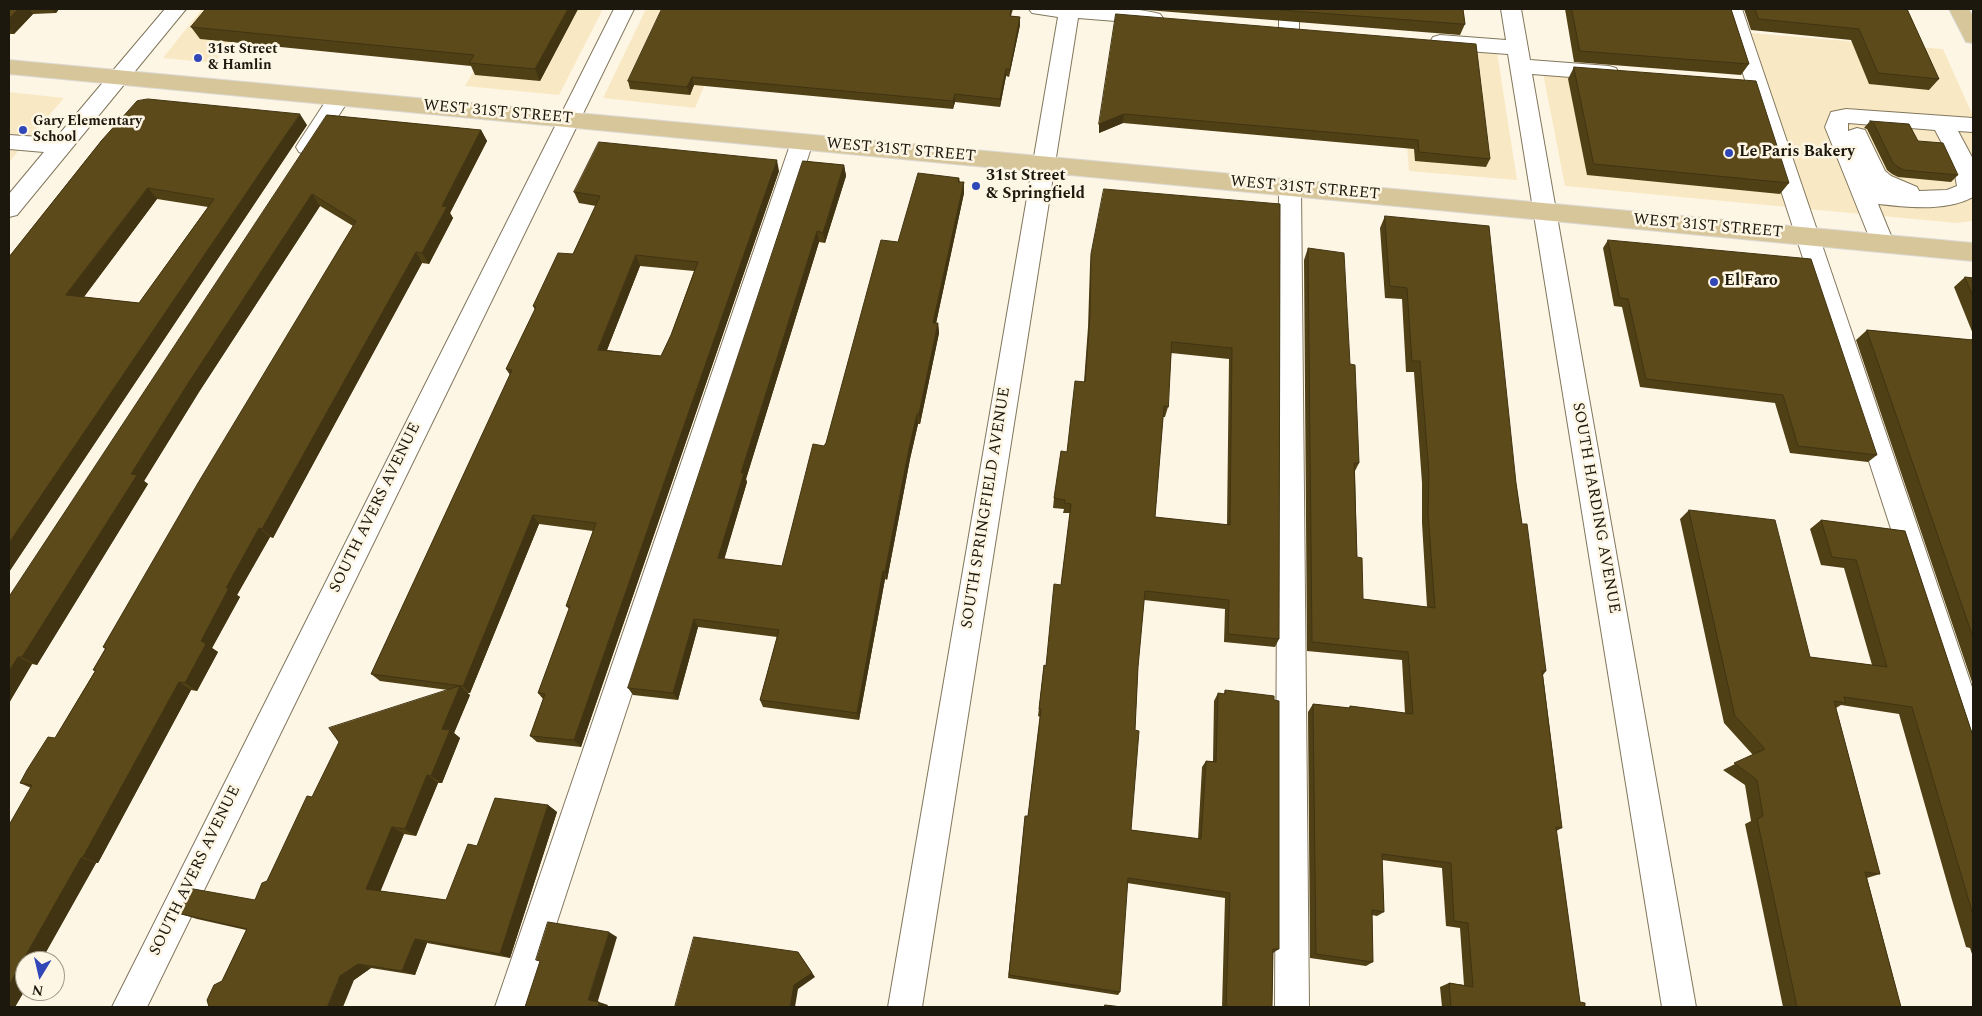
<!DOCTYPE html>
<style>
body{margin:0}
#map{position:relative;width:1982px;height:1016px;overflow:hidden;background:#fef6e5;font-family:Spectral,serif}
canvas{display:block}
.frame{position:absolute;inset:0;border:10px solid #1c180d;pointer-events:none}
.north{position:absolute;left:15px;top:951px;width:50px;height:50px;box-sizing:border-box;background:#fef6e5;border:1px solid #a49d8f;border-radius:50%;rotate:189deg;font-size:14px;font-weight:700;line-height:20px;text-align:center;color:#1c180d}
.north::after{content:'';display:block;margin:auto;width:18px;height:22px;background:#3147b8;clip-path:polygon(50% 0,100% 100%,50% 72%,0 100%)}
</style>
<div id="map">
<canvas width="1982" height="1016"></canvas>
<div class="frame"></div>
<div class="north">N</div>
</div>
<script>
const ctx = document.querySelector('canvas').getContext('2d');
ctx.lineJoin = 'round';
function fillPath(path, color) {
  ctx.fillStyle = color;
  ctx.fill(path, 'evenodd');
}
function strokePath(path, color, width, dash) {
  ctx.strokeStyle = color;
  ctx.lineWidth = width;
  ctx.lineCap = dash ? 'butt' : 'round';
  ctx.setLineDash(dash || []);
  ctx.stroke(path);
}
function label(font, color, halo, rows, align = 'center') {
  ctx.font = font + ' Spectral,serif';
  ctx.lineWidth = 5;
  ctx.setLineDash([]);
  ctx.textBaseline = 'middle';
  ctx.strokeStyle = halo;
  ctx.fillStyle = color;
  for (const [text, x, y, turn = 0] of rows) {
    ctx.save();
    ctx.translate(x, y);
    ctx.rotate((+turn || 0) * Math.PI / 180);
    ctx.textAlign = isNaN(turn) ? turn : align;
    if (halo) ctx.strokeText(text, 0, 0);
    ctx.fillText(text, 0, 0);
    ctx.restore();
  }
}
fillPath(new Path2D(`
 M 202,9 L 255,9 L 214,63 L 163,58 Z
 M 509,9 L 603,9 L 559,95 L 465,86 Z
 M 646,9 L 736,9 L 695,108 L 603,98 Z
 M 1739,32 L 1943,49 L 1973,116 L 1973,221 L 1956,223 L 1565,186 L 1542,68 L 1757,85 Z
 M 1398,38 L 1496,46 L 1517,180 L 1409,171 Z
 M 9,92 L 64,98 L 9,162 Z`), '#f8e9c4');
const minor = new Path2D(`
 M 165,9 L 186,9 L 17,215 L 9,217 L 9,194 L 44,152 L 9,149 L 9,135 L 56,138 Z
 M 614,9 L 634,9 L 147,1007 L 112,1007 Z
 M 1029,9 C 1063,7 1128,5 1160,14 L 1163,18 L 1160,22 L 1153,24 L 1078,18 L 922,1007 L 888,1007 L 1058,17 L 1032,13 Z
 M 1279,9 L 1299,9 L 1299,29 L 1296,34 L 1289,35 L 1282,34 L 1279,29 Z
 M 1501,9 L 1521,9 L 1530,60 L 1609,66 L 1616,68 L 1619,73 L 1616,78 L 1609,80 L 1532,74 L 1696,1007 L 1662,1007 L 1508,54 L 1440,49 L 1433,47 L 1430,42 L 1433,37 L 1440,35 L 1506,40 Z
 M 1722,9 L 1742,9 L 1973,690 L 1973,750 L 1962,746 L 1958,735 Z
 M 339,91 L 347,93 L 350,98 L 315,152 L 307,155 L 299,152 L 296,147 L 299,142 L 331,93 Z
 M 1846,109 L 1973,118 L 1973,132 L 1958,131 L 1973,159 L 1973,197 C 1945,212 1909,207 1878,204 L 1894,243 L 1890,249 L 1882,252 L 1874,249 L 1825,127 L 1831,112 ZM 1848,123 L 1935,130 L 1953,164 L 1957,186 L 1947,190 L 1919,191 L 1917,187 L 1891,176 L 1885,171 L 1865,130 L 1857,128 L 1848,131 Z
 M 802,134 L 810,137 L 813,142 L 529,1007 L 495,1007 L 791,142 L 794,137 Z
 M 1290,180 L 1298,182 L 1301,188 L 1309,1007 L 1275,1007 L 1279,188 L 1282,182 Z`);
const major = new Path2D(`
 M 1949,9 L 1969,9 L 1973,17 L 1973,43 L 1966,42 Z
 M 9,60 L 1973,243 L 1973,261 L 9,74 Z`);
strokePath(minor, '#82775d', 2);
strokePath(major, '#dbdad8', 2);
fillPath(minor, '#fff');
fillPath(major, '#d8c69b');
fillPath(new Path2D(`
 M 9,9 L 59,9 L 56,13 L 33,14 L 14,34 L 9,34 Z
 M 206,9 L 578,9 L 540,81 L 475,75 L 471,66 L 200,39 L 191,27 Z
 M 662,9 L 1013,9 L 1011,16 L 1020,17 L 1020,25 L 1009,77 L 1006,76 L 1000,107 L 955,102 L 953,109 L 694,85 L 690,95 L 630,89 L 628,81 Z
 M 1134,9 L 1463,9 L 1465,24 L 1460,35 Z
 M 1565,9 L 1731,9 L 1749,64 L 1741,75 L 1574,62 Z
 M 1744,9 L 1907,9 L 1939,79 L 1929,90 L 1869,84 L 1851,40 L 1751,30 Z
 M 1116,14 L 1490,159 L 1486,167 L 1415,161 L 1414,149 L 1123,123 L 1099,133 Z
 M 1574,67 L 1789,183 L 1780,194 L 1587,175 L 1568,79 Z
 M 327,115 L 481,130 L 487,141 L 450,213 L 453,218 L 429,264 L 422,263 L 273,538 L 270,537 L 237,595 L 240,597 L 212,648 L 218,652 L 197,691 L 191,690 L 98,863 L 96,863 L 15,1007 L 9,1007 L 31,788 L 20,783 L 55,738 L 95,671 L 93,670 L 105,649 L 103,647 L 353,226 L 320,206 L 199,392 L 144,481 L 148,484 L 37,665 L 32,664 L 9,703 L 9,597 Z
 M 1870,121 L 1918,141 L 1958,175 L 1951,182 L 1898,177 L 1892,174 L 1887,170 L 1867,129 L 1864,128 Z
 M 307,125 L 9,572 L 9,257 L 102,140 ZM 157,199 L 208,207 L 139,303 L 84,297 Z
 M 803,161 L 844,165 L 846,176 L 825,243 L 819,242 L 746,479 L 747,482 L 724,559 L 782,566 L 824,446 L 826,443 L 898,242 L 959,178 L 960,182 L 964,182 L 964,193 L 936,323 L 938,323 L 939,333 L 920,424 L 918,424 L 910,459 L 887,580 L 885,579 L 859,720 L 763,707 L 760,700 L 777,637 L 698,627 L 678,700 L 633,695 L 628,688 Z
 M 779,171 L 581,747 L 537,742 L 530,736 L 543,699 L 538,693 L 569,609 L 566,606 L 593,531 L 539,524 L 470,693 L 467,693 L 470,695 L 454,733 L 460,738 L 442,783 L 438,783 L 416,836 L 404,834 L 380,891 L 446,900 L 477,846 L 548,805 L 557,812 L 510,958 L 427,943 L 415,975 L 371,968 L 354,980 L 222,981 L 246,930 L 197,919 L 181,914 L 255,900 L 267,881 L 312,797 L 448,690 L 380,681 L 371,674 L 510,375 L 506,369 L 535,310 L 533,306 L 573,254 L 596,206 L 579,203 L 574,192 ZM 640,266 L 694,271 L 671,335 L 661,356 L 607,350 Z
 M 1280,204 L 1279,639 L 1275,647 L 1224,642 L 1225,609 L 1144,600 L 1138,667 L 1135,730 L 1131,830 L 1198,839 L 1202,767 L 1206,761 L 1213,761 L 1214,701 L 1218,693 L 1224,694 L 1225,690 L 1279,949 L 1273,953 L 1272,1007 L 1222,1007 L 1225,898 L 1127,883 L 1120,992 L 1118,995 L 1008,978 L 1025,816 L 1028,816 L 1040,717 L 1038,716 L 1044,665 L 1046,666 L 1061,585 L 1070,513 L 1063,513 L 1064,509 L 1053,508 L 1054,498 L 1067,452 L 1084,382 L 1088,327 L 1090,265 L 1091,254 ZM 1171,353 L 1229,359 L 1227,525 L 1155,517 L 1163,417 L 1165,417 L 1168,407 Z
 M 1385,216 L 1516,483 L 1522,524 L 1546,671 L 1543,675 L 1562,828 L 1556,831 L 1580,1002 L 1585,1007 L 1442,1007 L 1440,987 L 1449,983 L 1464,985 L 1460,928 L 1446,926 L 1442,868 L 1382,860 L 1384,912 L 1377,916 L 1372,915 L 1373,962 L 1366,966 L 1310,958 L 1308,712 L 1313,704 L 1349,708 L 1350,706 L 1405,713 L 1402,660 L 1307,651 L 1304,260 L 1308,248 L 1350,364 L 1359,463 L 1355,471 L 1357,557 L 1363,599 L 1427,607 L 1422,523 L 1422,483 L 1414,372 L 1406,372 L 1402,299 L 1385,298 L 1380,228 Z
 M 1608,240 L 1877,455 L 1868,462 L 1790,453 L 1775,403 L 1640,387 L 1622,307 L 1614,306 L 1603,248 Z
 M 1965,277 L 1973,278 L 1973,334 L 1954,287 Z
 M 1867,330 L 1971,340 L 1973,337 L 1973,685 L 1856,340 Z
 M 1689,510 L 1810,657 L 1872,665 L 1844,568 L 1821,565 L 1810,529 L 1821,520 L 1905,531 L 1973,736 L 1973,957 L 1970,948 L 1966,947 L 1952,900 L 1899,714 L 1841,705 L 1836,708 L 1880,874 L 1867,878 L 1901,1007 L 1783,1007 L 1745,824 L 1751,821 L 1745,785 L 1723,770 L 1753,755 L 1724,723 L 1680,519 Z`), '#504016');
fillPath(new Path2D(`
 M 18,9 L 29,9 L 33,14 L 14,34 L 9,28 L 9,19 Z
 M 52,9 L 59,9 L 56,13 Z
 M 568,9 L 578,9 L 540,81 L 535,69 Z
 M 1020,17 L 1020,25 L 1009,77 L 1010,69 Z
 M 1006,69 L 1006,76 L 1000,107 L 1000,99 Z
 M 692,77 L 694,85 L 690,95 L 687,87 Z
 M 955,94 L 955,102 L 953,109 L 953,101 Z
 M 300,114 L 307,125 L 9,572 L 9,543 Z
 M 1124,114 L 1123,123 L 1099,133 L 1099,124 Z
 M 481,130 L 487,141 L 450,213 L 453,218 L 429,264 L 422,253 L 442,206 Z
 M 777,160 L 779,171 L 581,747 L 574,740 Z
 M 844,165 L 846,176 L 825,243 L 823,233 Z
 M 964,182 L 964,193 L 934,333 L 933,323 Z
 M 148,188 L 157,199 L 77,306 L 66,295 Z
 M 312,194 L 320,206 L 199,392 L 144,481 L 148,484 L 37,665 L 22,657 L 131,474 L 189,382 Z
 M 817,231 L 819,242 L 746,479 L 747,482 L 722,567 L 718,558 L 741,473 Z
 M 416,252 L 422,263 L 273,538 L 262,529 Z
 M 636,255 L 640,266 L 603,360 L 598,350 Z
 M 938,323 L 939,333 L 920,424 L 919,414 Z
 M 917,414 L 918,424 L 910,459 L 887,580 L 885,572 L 909,449 Z
 M 533,515 L 539,524 L 470,693 L 463,686 Z
 M 259,528 L 270,537 L 237,595 L 240,597 L 212,648 L 218,652 L 197,691 L 185,683 L 201,641 L 226,588 Z
 M 883,571 L 885,579 L 859,720 L 857,713 Z
 M 694,619 L 698,627 L 678,700 L 673,693 Z
 M 18,657 L 32,664 L 9,703 L 9,671 Z
 M 179,682 L 191,690 L 98,863 L 83,857 Z
 M 460,686 L 470,695 L 454,733 L 460,738 L 442,783 L 431,776 L 442,729 Z
 M 427,775 L 438,783 L 416,836 L 405,829 Z
 M 548,805 L 557,812 L 510,958 L 500,954 Z
 M 392,827 L 404,834 L 379,895 L 366,889 Z
 M 81,858 L 96,863 L 41,961 L 25,961 L 25,990 L 15,1007 L 9,1007 L 9,985 Z
 M 609,932 L 617,937 L 597,1004 L 588,1000 Z
 M 415,939 L 427,943 L 415,975 L 402,971 Z
 M 798,952 L 815,977 L 798,989 L 795,1007 L 790,1007 Z
 M 358,964 L 371,968 L 354,980 L 343,1007 L 327,1007 L 340,976 Z
 M 599,1002 L 608,1005 L 607,1007 L 598,1007 Z`), '#413412');
const building = new Path2D(`
 M 9,9 L 18,9 L 9,19 Z
 M 206,9 L 568,9 L 535,69 L 469,63 L 474,55 L 191,27 Z
 M 662,9 L 1011,9 L 1010,16 L 1020,17 L 1010,69 L 1006,69 L 1000,99 L 955,94 L 953,101 L 692,77 L 687,87 L 628,81 Z
 M 1269,9 L 1463,9 L 1465,24 Z
 M 1572,9 L 1731,9 L 1749,64 L 1580,51 Z
 M 1755,9 L 1907,9 L 1939,79 L 1878,73 L 1859,29 L 1759,19 Z
 M 1116,14 L 1476,44 L 1490,159 L 1419,152 L 1418,140 L 1124,114 L 1099,124 Z
 M 1574,67 L 1756,81 L 1789,183 L 1594,164 Z
 M 148,99 L 300,114 L 9,543 L 9,257 L 102,140 L 137,101 ZM 148,188 L 214,199 L 139,303 L 66,295 Z
 M 327,115 L 481,130 L 442,206 L 447,207 L 422,253 L 416,252 L 262,529 L 259,528 L 226,588 L 229,588 L 201,641 L 206,644 L 185,683 L 179,682 L 83,857 L 81,858 L 9,985 L 9,825 L 32,785 L 20,783 L 27,770 L 48,737 L 55,738 L 96,670 L 93,670 L 106,648 L 103,647 L 198,483 L 356,221 L 312,194 L 189,382 L 131,474 L 137,475 L 22,657 L 18,657 L 9,671 L 9,597 Z
 M 1870,121 L 1909,124 L 1918,141 L 1943,143 L 1958,175 L 1904,170 L 1898,167 L 1893,163 L 1873,122 Z
 M 599,142 L 777,160 L 574,740 L 530,736 L 545,694 L 538,693 L 570,606 L 566,606 L 596,523 L 533,515 L 463,686 L 371,674 L 512,370 L 506,369 L 536,307 L 533,306 L 558,253 L 573,254 L 600,196 L 574,192 ZM 636,255 L 698,262 L 671,335 L 661,356 L 598,350 Z
 M 803,161 L 844,165 L 823,233 L 817,231 L 741,473 L 744,473 L 718,558 L 782,566 L 813,444 L 824,446 L 826,443 L 881,240 L 898,242 L 918,173 L 959,178 L 958,182 L 964,182 L 933,323 L 938,323 L 919,414 L 917,414 L 909,449 L 885,572 L 883,571 L 857,713 L 760,700 L 779,630 L 694,619 L 673,693 L 628,688 Z
 M 1104,189 L 1280,204 L 1279,639 L 1228,634 L 1229,600 L 1145,591 L 1138,667 L 1135,730 L 1139,731 L 1131,830 L 1201,839 L 1206,761 L 1216,762 L 1218,693 L 1225,694 L 1225,690 L 1274,696 L 1274,700 L 1279,701 L 1279,949 L 1273,949 L 1272,1007 L 1233,1007 L 1226,1006 L 1230,893 L 1128,878 L 1120,992 L 1009,975 L 1025,816 L 1028,816 L 1041,709 L 1039,709 L 1044,665 L 1046,666 L 1054,584 L 1061,585 L 1071,504 L 1064,503 L 1065,500 L 1054,498 L 1061,451 L 1067,452 L 1075,381 L 1085,382 L 1090,316 L 1091,254 ZM 1172,342 L 1232,348 L 1230,525 L 1155,517 L 1164,406 L 1168,407 Z
 M 1385,216 L 1489,226 L 1516,483 L 1522,524 L 1527,524 L 1546,671 L 1542,671 L 1562,828 L 1556,827 L 1580,1002 L 1585,1003 L 1585,1007 L 1451,1007 L 1449,983 L 1473,987 L 1468,923 L 1454,921 L 1451,863 L 1382,854 L 1384,912 L 1372,910 L 1373,962 L 1316,954 L 1313,704 L 1350,708 L 1350,706 L 1413,714 L 1408,652 L 1312,642 L 1308,248 L 1344,253 L 1350,364 L 1355,365 L 1359,463 L 1354,463 L 1357,557 L 1362,558 L 1363,599 L 1435,608 L 1428,513 L 1429,473 L 1420,361 L 1412,361 L 1407,288 L 1390,286 Z
 M 1608,240 L 1811,259 L 1877,455 L 1798,446 L 1783,395 L 1646,379 L 1628,299 L 1620,298 Z
 M 1965,277 L 1973,278 L 1973,296 Z
 M 1867,330 L 1973,340 L 1973,637 Z
 M 1689,510 L 1775,520 L 1810,657 L 1887,667 L 1856,560 L 1832,557 L 1821,520 L 1905,531 L 1973,736 L 1973,915 L 1912,707 L 1844,697 L 1846,703 L 1834,701 L 1880,874 L 1865,872 L 1901,1007 L 1797,1007 L 1757,819 L 1763,816 L 1757,780 L 1734,763 L 1765,749 L 1735,716 Z
 M 460,686 L 442,729 L 450,730 L 431,776 L 427,775 L 405,829 L 392,827 L 366,889 L 446,900 L 468,844 L 477,846 L 495,798 L 548,805 L 500,954 L 415,939 L 402,971 L 358,964 L 340,976 L 327,1007 L 209,1007 L 207,1000 L 214,985 L 222,981 L 247,929 L 181,914 L 188,888 L 255,900 L 262,883 L 267,881 L 307,796 L 312,797 L 339,742 L 329,728 Z
 M 548,922 L 609,932 L 588,1000 L 599,1002 L 598,1007 L 525,1007 L 540,961 L 536,960 Z
 M 694,937 L 798,952 L 812,973 L 794,985 L 790,1007 L 675,1007 Z
 M 1105,1005 L 1122,1007 L 1105,1007 Z`);
fillPath(building, '#5d4a1a');
strokePath(building, '#413412', 1);
for (const [x, y, r, color] of [
 [198,58,5,"#3147b8"],
 [23,130,5,"#3147b8"],
 [1729,153,5,"#3147b8"],
 [976,186,5,"#3147b8"],
 [1714,282,5,"#3147b8"]
]) {
  const dot = new Path2D();
  dot.arc(x, y, r, 0, 2 * Math.PI);
  ctx.fillStyle = color;
  ctx.fill(dot);
  strokePath(dot, '#fef6e5', 2);
}
label('bold 14px', '#1c180d', '#fef6e5', [
 ["31st Street",208,50],
 ["& Hamlin",208,66],
 ["Gary Elementary",33,122],
 ["School",33,138]
], 'left');
label('16px', '#1c180d', '#fef6e5', [
 ["WEST 31ST STREET",498,113,5],
 ["WEST 31ST STREET",901,151,5],
 ["WEST 31ST STREET",1305,189,5],
 ["WEST 31ST STREET",1708,227,5],
 ["SOUTH AVERS AVENUE",376,508,-64],
 ["SOUTH SPRINGFIELD AVENUE",987,508,-81],
 ["SOUTH HARDING AVENUE",1595,508,80],
 ["SOUTH AVERS AVENUE",196,871,-64]
]);
label('bold 16px', '#1c180d', '#fef6e5', [
 ["Le Paris Bakery",1739,153],
 ["31st Street",986,177],
 ["& Springfield",986,195],
 ["El Faro",1724,282]
], 'left');
</script>
